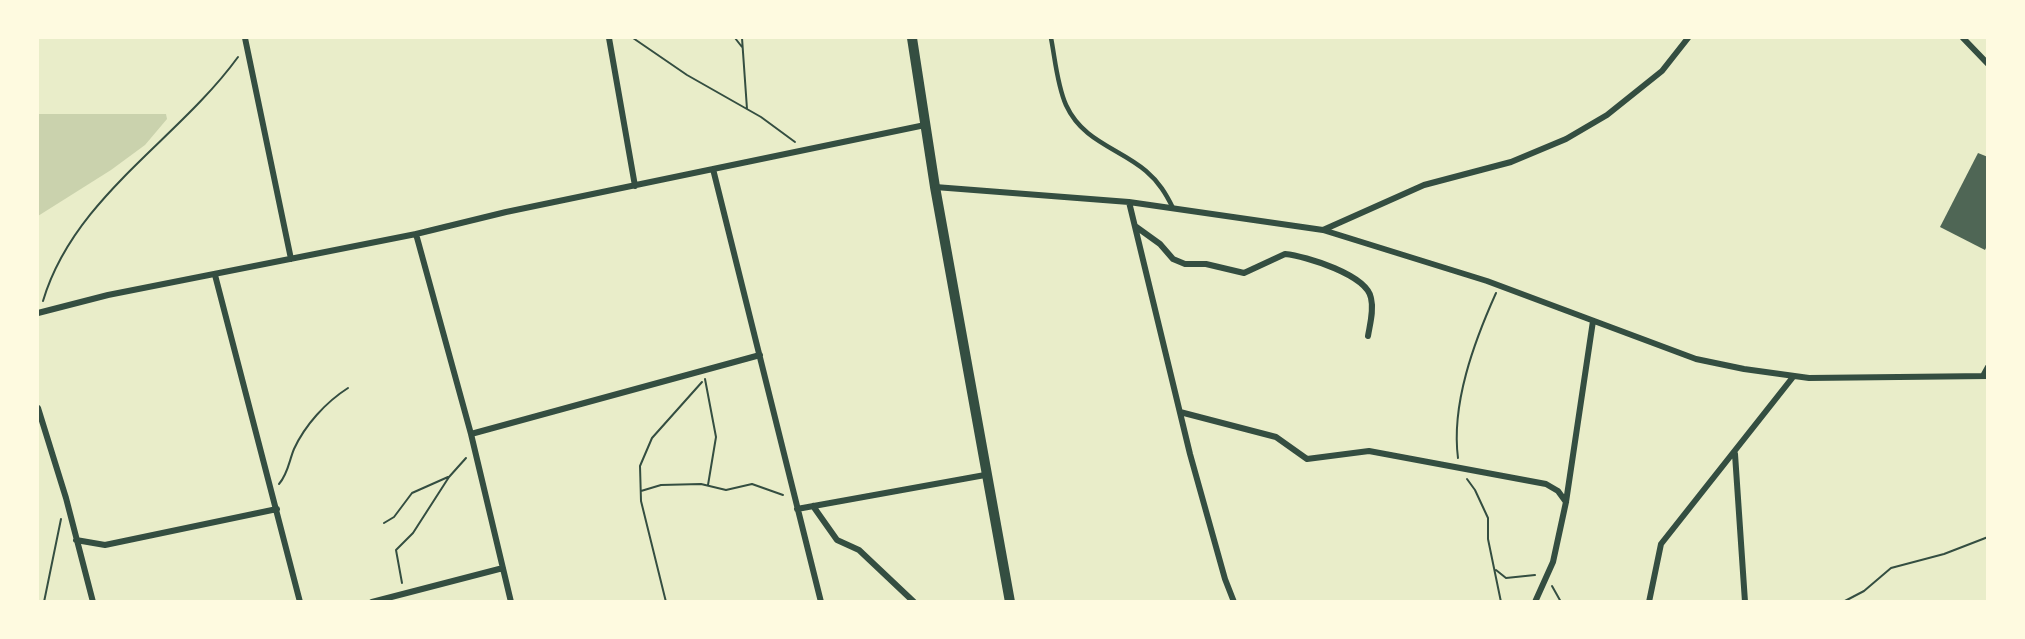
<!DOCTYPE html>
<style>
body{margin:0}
#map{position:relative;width:2025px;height:639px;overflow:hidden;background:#e9edc9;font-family:"Archivo Narrow",sans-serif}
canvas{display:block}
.frame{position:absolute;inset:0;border:39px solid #fefae0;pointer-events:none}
</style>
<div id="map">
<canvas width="2025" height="639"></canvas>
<div class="frame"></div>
</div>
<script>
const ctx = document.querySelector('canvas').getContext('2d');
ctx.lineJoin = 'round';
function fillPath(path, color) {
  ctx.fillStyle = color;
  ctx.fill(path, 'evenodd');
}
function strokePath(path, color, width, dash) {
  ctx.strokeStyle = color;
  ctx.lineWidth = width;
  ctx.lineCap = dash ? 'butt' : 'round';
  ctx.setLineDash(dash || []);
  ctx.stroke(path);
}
fillPath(new Path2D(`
 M 38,114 L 166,114 L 167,119 L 145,145 L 111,170 L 38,216 Z`), '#cad2ad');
fillPath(new Path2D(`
 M 1978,153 L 1988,157 L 1988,244 L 1985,250 L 1940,227 Z`), '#4f6655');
strokePath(new Path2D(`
 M 633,38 L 687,75 L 761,117 L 795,142
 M 735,38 L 742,47
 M 742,38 L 747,109
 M 43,301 C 74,197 177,141 238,57
 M 705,379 L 716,437 L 708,485
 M 1458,458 C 1451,404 1474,342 1496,293
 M 1467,479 L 1475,490 L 1488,518 L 1488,539 L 1501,602
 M 279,484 C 288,474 289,461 294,449 C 305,425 326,402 348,388
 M 641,491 L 661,485 L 701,484 L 726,490 L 752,484 L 783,495
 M 384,523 L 394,517 L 412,493 L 448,477
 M 1496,570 L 1506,578 L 1535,575
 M 402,583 L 396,550 L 413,533 L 449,477 L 466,458
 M 1552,586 L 1561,602
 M 44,602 L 61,519
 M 666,602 L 641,501 L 640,466 L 652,438 L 702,382
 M 1843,602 L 1864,591 L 1891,568 L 1944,554 L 1988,537`), '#344e41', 2);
strokePath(new Path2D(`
 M 1051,38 C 1055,58 1057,85 1066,105 C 1083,142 1119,148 1146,171 C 1159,182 1166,194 1173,208`), '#344e41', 4.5);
strokePath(new Path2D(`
 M 245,38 L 291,259
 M 609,38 L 635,186
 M 1963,38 L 1988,64
 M 713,169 L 821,602
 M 935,187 L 1129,202 L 1323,230 L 1487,281 L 1696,359 L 1744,369 L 1809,378 L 1988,376
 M 1129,202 L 1190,454 L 1225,579 L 1234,602
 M 1135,226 L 1160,244 L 1173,259 L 1185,264 L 1206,264 L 1244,273 L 1285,254 C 1306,256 1367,275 1371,298 C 1374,310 1370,324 1368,336
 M 1323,230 L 1424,185 L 1511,162 L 1566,139 L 1607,115 L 1662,71 L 1688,38
 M 416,234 L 471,434 L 511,602
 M 215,275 L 300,602
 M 38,313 L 108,295 L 416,234 L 506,212 L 925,125
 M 1983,376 L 1988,367
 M 38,408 L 66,498 L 93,602
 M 1180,412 L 1276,437 L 1307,459 L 1369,451 L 1546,484 L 1558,491 L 1566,502
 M 471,434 L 760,355
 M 1735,454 L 1745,602
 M 813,506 L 837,540 L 859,550 L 914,602
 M 797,509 L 985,475
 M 76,540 L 105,545 L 277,509
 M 372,602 L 503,568
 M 1535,602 L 1553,562 L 1566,502 L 1593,321
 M 1649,602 L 1661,544 L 1793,377`), '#344e41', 6);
strokePath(new Path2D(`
 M 912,38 L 935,187 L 1010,602`), '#344e41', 10);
</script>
